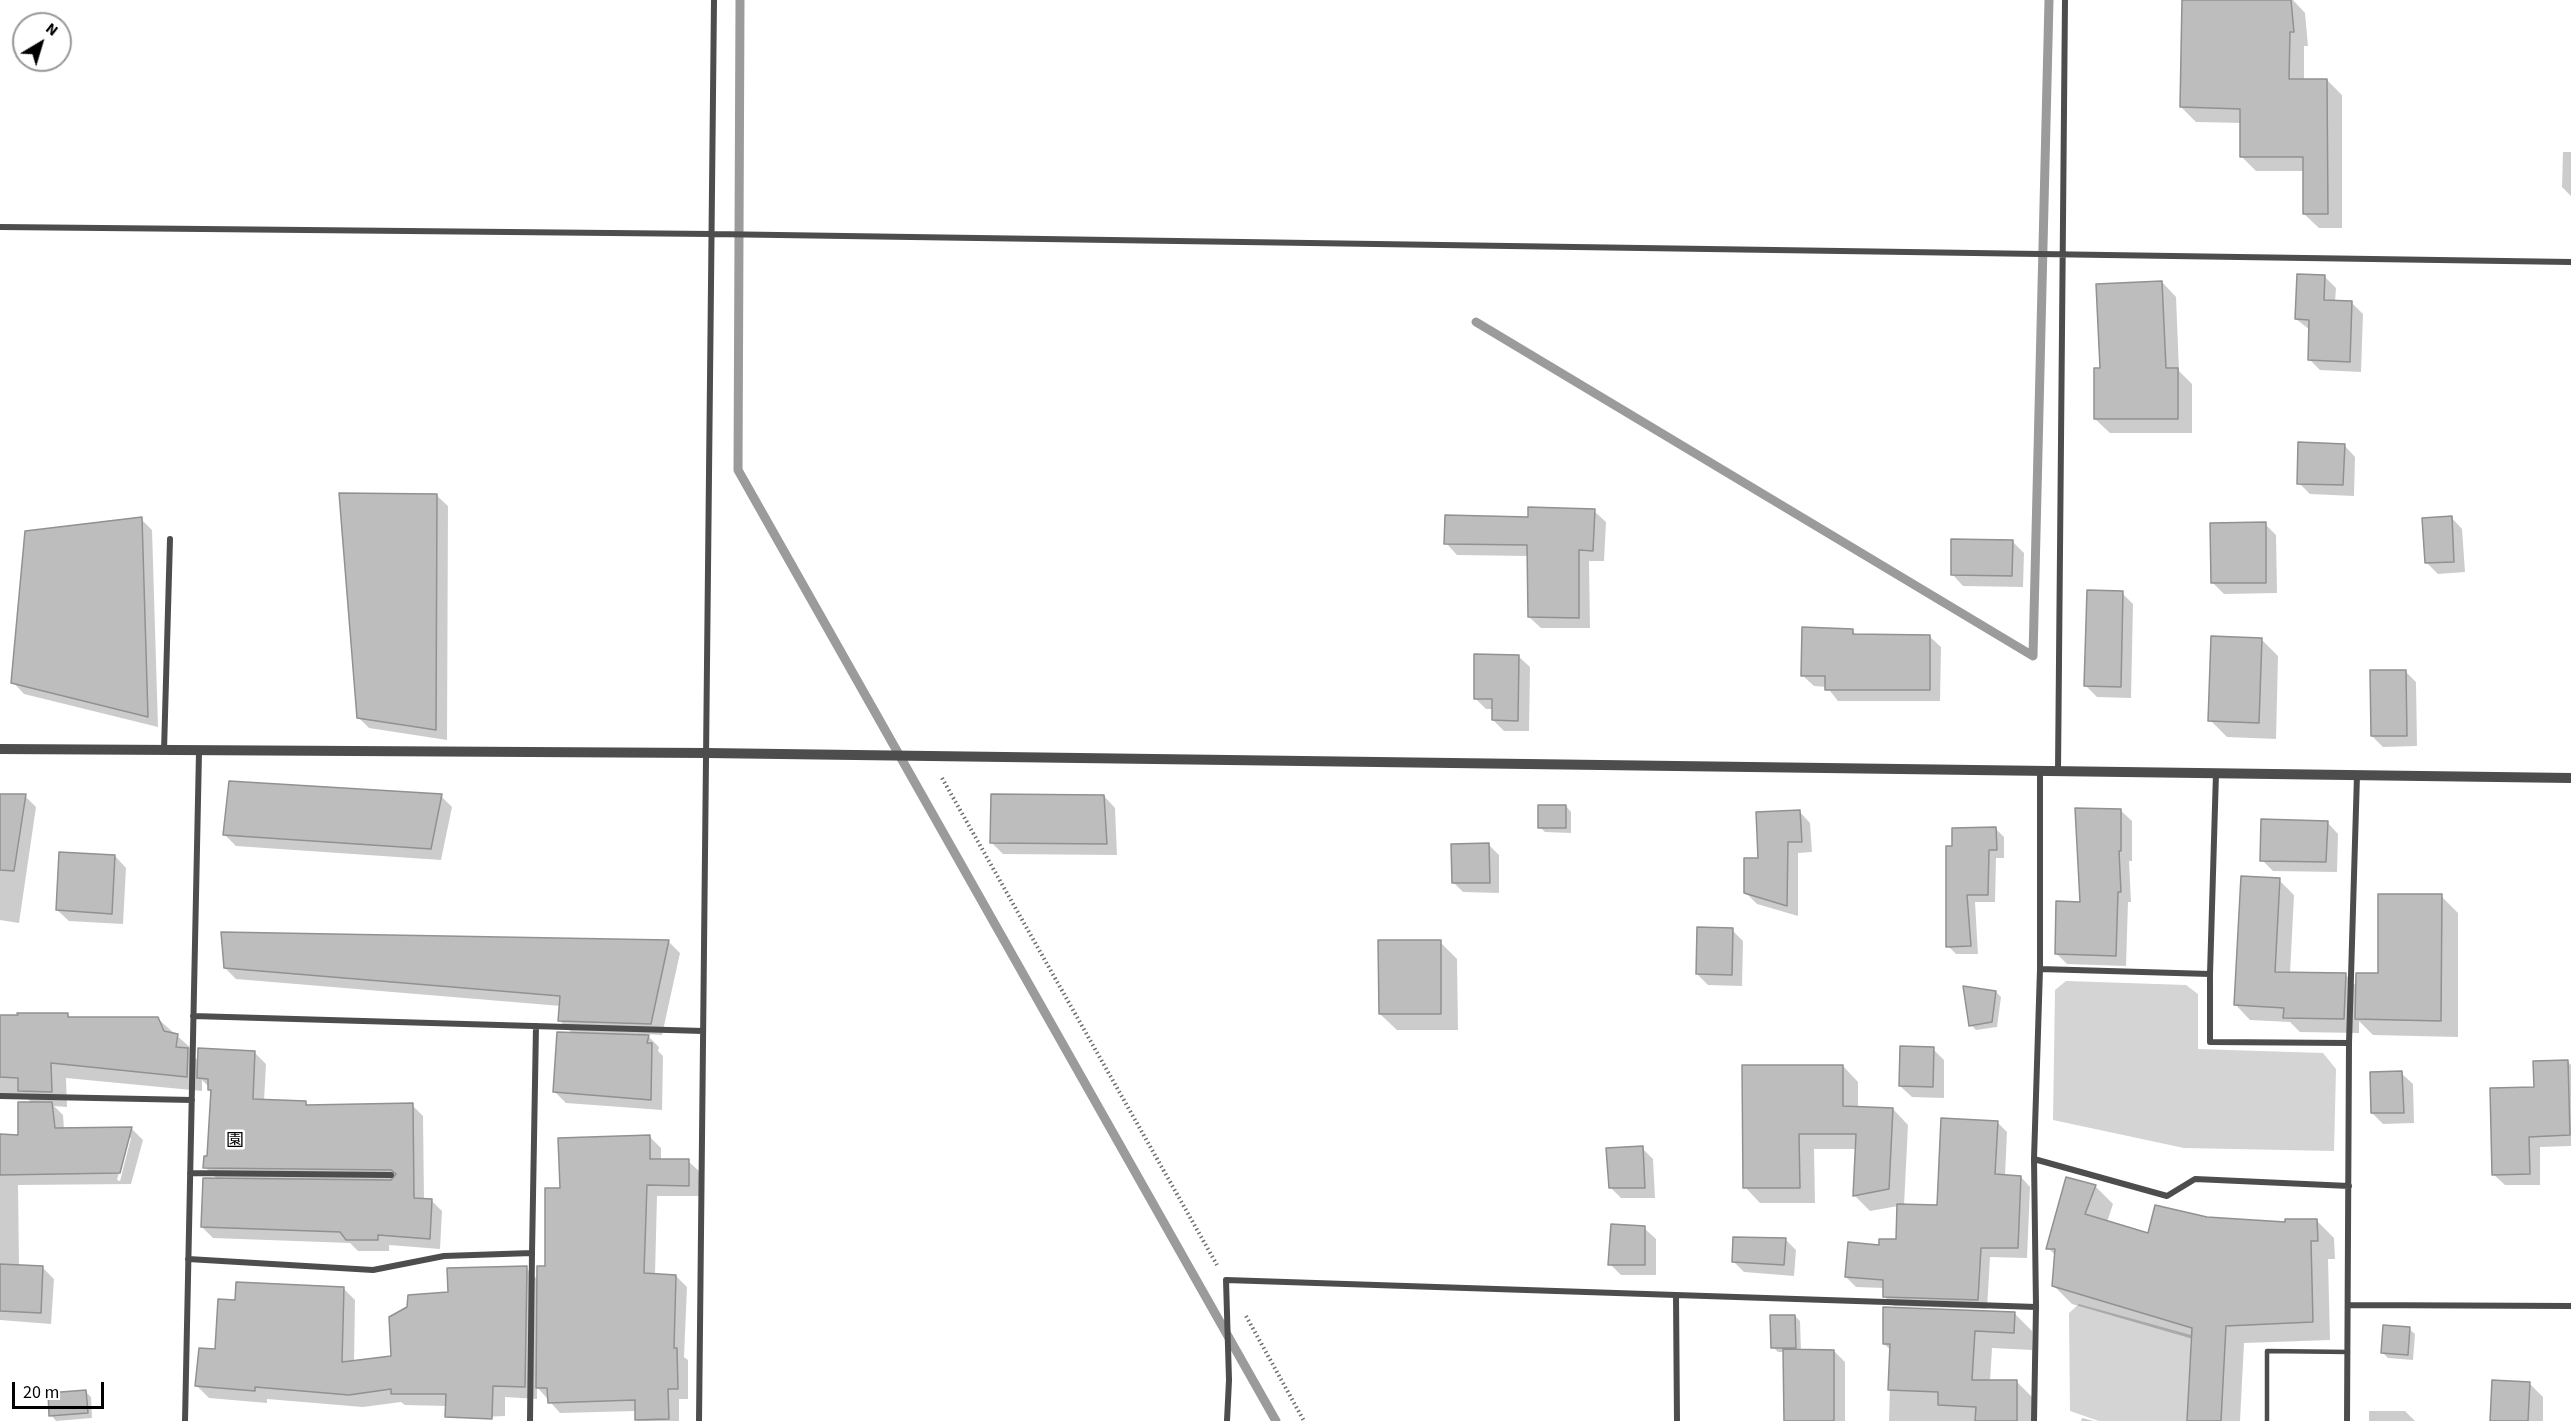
<!DOCTYPE html>
<meta charset="utf-8">
<style>
body{margin:0}
#map{position:relative;width:2571px;height:1421px;overflow:hidden;background:#fff;font-family:"Source Sans 3",sans-serif}
canvas{display:block}
.north{position:absolute;left:12px;top:12px;width:60px;height:60px;box-sizing:border-box;background:#fff;border:2px solid #999;border-radius:50%;rotate:38deg;font-size:16px;font-weight:700;line-height:24px;text-align:center;color:#000}
.north::after{content:'';display:block;margin:auto;width:21px;height:27px;background:#000;clip-path:polygon(50% 0,100% 100%,50% 72%,0 100%)}
.scale{position:absolute;left:12px;top:1382px;width:92px;height:27px;box-sizing:border-box;border:3px solid #000;border-top:0;padding-left:8px;font-size:18px;line-height:21px;white-space:nowrap;color:#000;-webkit-text-stroke:4px #fff;paint-order:stroke}
</style>
<div id="map">
<canvas width="2571" height="1421"></canvas>
<div class="north">N</div>
<div class="scale">20 m</div>
</div>
<script>
const ctx = document.querySelector('canvas').getContext('2d');
ctx.lineJoin = 'round';
function fillPath(path, color) {
  ctx.fillStyle = color;
  ctx.fill(path, 'evenodd');
}
function strokePath(path, color, width, dash) {
  ctx.strokeStyle = color;
  ctx.lineWidth = width;
  ctx.lineCap = dash ? 'butt' : 'round';
  ctx.setLineDash(dash || []);
  ctx.stroke(path);
}
function label(font, color, halo, rows, align = 'center') {
  ctx.font = font + ' "Source Sans 3","Noto Sans JP",sans-serif';
  ctx.lineWidth = 5;
  ctx.setLineDash([]);
  ctx.textBaseline = 'middle';
  ctx.strokeStyle = halo;
  ctx.fillStyle = color;
  for (const [text, x, y, turn = 0] of rows) {
    ctx.save();
    ctx.translate(x, y);
    ctx.rotate((+turn || 0) * Math.PI / 180);
    ctx.textAlign = isNaN(turn) ? turn : align;
    if (halo) ctx.strokeText(text, 0, 0);
    ctx.fillText(text, 0, 0);
    ctx.restore();
  }
}
fillPath(new Path2D(`
 M 2066,981 L 2186,985 L 2198,994 L 2198,1049 L 2323,1053 L 2336,1069 L 2334,1151 L 2184,1148 L 2053,1120 L 2055,990 Z
 M 2079,1304 L 2191,1335 L 2187,1421 L 2099,1421 L 2070,1411 L 2069,1313 Z`), '#d4d4d4');
fillPath(new Path2D(`
 M 2183,0 L 2293,0 L 2305,13 L 2308,46 L 2304,46 L 2304,81 L 2327,80 L 2342,95 L 2342,228 L 2319,228 L 2304,214 L 2304,171 L 2256,171 L 2241,156 L 2242,123 L 2196,122 L 2181,107 Z
 M 2563,152 L 2571,152 L 2571,196 L 2562,187 Z
 M 2324,276 L 2336,288 L 2335,302 L 2352,303 L 2363,314 L 2361,372 L 2320,370 L 2309,359 L 2310,330 L 2296,319 Z
 M 2162,282 L 2176,297 L 2179,371 L 2192,384 L 2192,433 L 2110,433 L 2095,419 L 2101,369 Z
 M 2344,445 L 2355,457 L 2354,496 L 2310,494 L 2299,483 Z
 M 436,495 L 448,506 L 447,740 L 369,728 L 358,717 Z
 M 1594,511 L 1606,522 L 1604,561 L 1589,561 L 1590,628 L 1541,628 L 1529,617 L 1529,556 L 1457,555 L 1446,543 L 1529,519 Z
 M 2451,517 L 2462,529 L 2465,572 L 2438,574 L 2427,563 Z
 M 141,519 L 152,530 L 158,727 L 24,694 L 13,682 Z
 M 2265,524 L 2276,535 L 2277,593 L 2224,594 L 2213,583 Z
 M 2012,541 L 2024,553 L 2023,587 L 1963,586 L 1952,574 Z
 M 2122,593 L 2133,604 L 2131,698 L 2097,697 L 2086,686 Z
 M 1852,630 L 1857,636 L 1929,636 L 1941,647 L 1940,701 L 1838,701 L 1827,687 L 1814,686 L 1802,675 Z
 M 2261,639 L 2278,656 L 2276,739 L 2227,737 L 2210,720 Z
 M 1518,656 L 1530,667 L 1529,731 L 1504,731 L 1493,720 L 1493,709 L 1486,709 L 1475,698 Z
 M 2405,671 L 2416,682 L 2417,746 L 2383,747 L 2372,736 Z
 M 0,795 L 25,796 L 36,807 L 19,923 L 0,920 Z
 M 441,796 L 452,807 L 441,860 L 236,846 L 225,835 Z
 M 1104,796 L 1115,808 L 1117,855 L 1003,854 L 991,842 Z
 M 1566,806 L 1571,812 L 1571,833 L 1545,832 L 1540,827 Z
 M 2120,810 L 2132,821 L 2132,861 L 2129,861 L 2131,902 L 2128,902 L 2126,966 L 2067,964 L 2056,953 L 2081,904 Z
 M 1799,811 L 1810,823 L 1812,852 L 1798,853 L 1798,916 L 1757,904 L 1746,893 L 1760,859 Z
 M 2327,822 L 2338,834 L 2337,872 L 2273,871 L 2262,860 Z
 M 1996,829 L 2004,837 L 2004,858 L 1996,858 L 1995,902 L 1975,902 L 1978,954 L 1956,954 L 1948,946 L 1954,847 Z
 M 1489,845 L 1499,855 L 1499,893 L 1463,892 L 1453,882 Z
 M 115,856 L 126,868 L 123,924 L 69,921 L 57,910 Z
 M 2279,880 L 2294,895 L 2290,974 L 2345,974 L 2357,987 L 2379,975 L 2441,896 L 2458,913 L 2458,1037 L 2373,1035 L 2359,1021 L 2359,1033 L 2300,1032 L 2290,1022 L 2250,1020 L 2235,1004 Z
 M 1732,930 L 1743,941 L 1742,986 L 1708,985 L 1697,974 Z
 M 669,942 L 680,953 L 662,1035 L 646,1034 L 659,1047 L 658,1051 L 663,1056 L 662,1110 L 566,1103 L 555,1092 L 573,1034 L 560,1021 L 561,1006 L 236,979 L 225,968 Z
 M 1440,942 L 1457,959 L 1458,1030 L 1397,1030 L 1380,1014 Z
 M 1996,992 L 2001,997 L 1997,1027 L 1976,1030 L 1971,1025 Z
 M 67,1014 L 72,1019 L 157,1018 L 193,1050 L 193,1055 L 199,1062 L 255,1053 L 266,1064 L 264,1101 L 305,1102 L 310,1107 L 412,1105 L 423,1116 L 424,1200 L 431,1200 L 442,1211 L 440,1249 L 389,1245 L 389,1251 L 358,1251 L 350,1243 L 213,1238 L 202,1227 L 218,1180 L 205,1167 L 209,1158 L 212,1093 L 209,1087 L 202,1080 L 202,1091 L 66,1078 L 67,1107 L 54,1106 L 63,1115 L 64,1129 L 132,1129 L 143,1140 L 131,1184 L 18,1185 L 19,1266 L 43,1268 L 54,1279 L 51,1324 L 0,1320 L 0,1135 L 19,1137 L 32,1103 L 24,1096 L 0,1095 L 0,1016 ZM 128,1138 L 131,1138 L 120,1181 L 117,1180 Z
 M 1933,1049 L 1944,1060 L 1944,1098 L 1912,1097 L 1900,1086 Z
 M 2568,1062 L 2571,1065 L 2571,1146 L 2540,1147 L 2540,1185 L 2505,1185 L 2493,1174 L 2536,1089 Z
 M 1843,1066 L 1858,1082 L 1858,1108 L 1893,1109 L 1908,1125 L 1904,1206 L 1939,1206 L 1998,1123 L 2007,1132 L 2005,1176 L 2021,1177 L 2030,1187 L 2027,1258 L 1990,1257 L 1987,1309 L 1894,1306 L 1884,1296 L 1884,1288 L 1856,1287 L 1846,1277 L 1881,1246 L 1897,1241 L 1898,1206 L 1870,1211 L 1854,1195 L 1857,1149 L 1814,1149 L 1815,1203 L 1760,1203 L 1745,1187 Z
 M 2401,1073 L 2413,1084 L 2414,1123 L 2383,1124 L 2372,1113 Z
 M 650,1137 L 661,1148 L 661,1161 L 688,1161 L 700,1172 L 699,1196 L 657,1196 L 655,1275 L 676,1276 L 687,1287 L 684,1357 L 688,1360 L 688,1399 L 679,1399 L 679,1421 L 638,1421 L 636,1411 L 560,1413 L 537,1387 L 537,1399 L 505,1397 L 505,1416 L 459,1418 L 447,1406 L 405,1405 L 401,1402 L 363,1407 L 267,1399 L 267,1403 L 209,1398 L 196,1385 L 216,1351 L 237,1302 L 343,1288 L 355,1300 L 354,1362 L 392,1357 L 449,1293 L 526,1268 L 538,1280 L 547,1267 L 561,1190 Z
 M 1642,1148 L 1653,1159 L 1655,1198 L 1621,1198 L 1610,1187 Z
 M 2067,1179 L 2096,1187 L 2113,1204 L 2107,1222 L 2149,1235 L 2207,1219 L 2287,1223 L 2316,1220 L 2334,1238 L 2335,1259 L 2328,1259 L 2330,1340 L 2244,1343 L 2240,1421 L 2188,1421 L 2193,1339 L 2072,1304 L 2054,1286 L 2056,1256 L 2048,1248 Z
 M 1644,1228 L 1656,1239 L 1656,1275 L 1621,1275 L 1610,1264 Z
 M 1785,1239 L 1796,1250 L 1794,1276 L 1744,1272 L 1733,1261 Z
 M 2014,1313 L 2032,1331 L 2032,1350 L 1992,1348 L 1990,1381 L 2016,1381 L 2034,1399 L 2034,1421 L 1889,1421 L 1891,1350 L 1884,1344 Z
 M 1795,1316 L 1800,1321 L 1801,1351 L 1834,1351 L 1845,1362 L 1845,1421 L 1785,1421 L 1784,1352 L 1778,1352 L 1773,1347 Z
 M 2409,1329 L 2415,1334 L 2413,1360 L 2388,1358 L 2383,1353 Z
 M 2529,1383 L 2543,1397 L 2543,1421 L 2491,1421 Z
 M 86,1392 L 91,1397 L 92,1418 L 56,1421 L 51,1415 Z
 M 2369,1411 L 2405,1411 L 2415,1421 L 2369,1421 Z
 M 2082,1418 L 2094,1421 L 2081,1421 Z`), '#0003');
strokePath(new Path2D(`
 M 740,0 L 738,470 L 1276,1421
 M 1476,322 L 2033,656 L 2049,0`), '#9b9b9b', 9);
const building = new Path2D(`
 M 2182,0 L 2291,0 L 2294,32 L 2290,32 L 2289,79 L 2327,79 L 2328,214 L 2303,214 L 2303,157 L 2240,157 L 2240,109 L 2180,107 Z
 M 2297,274 L 2325,275 L 2324,300 L 2352,301 L 2350,362 L 2308,360 L 2309,320 L 2295,319 Z
 M 2162,281 L 2166,368 L 2178,368 L 2178,419 L 2094,419 L 2094,368 L 2100,368 L 2096,284 Z
 M 2298,442 L 2345,444 L 2343,485 L 2297,484 Z
 M 339,493 L 437,494 L 436,730 L 357,718 Z
 M 1528,507 L 1595,509 L 1593,551 L 1579,550 L 1579,618 L 1528,617 L 1527,545 L 1444,544 L 1445,515 L 1528,517 Z
 M 2452,516 L 2454,562 L 2425,563 L 2422,518 Z
 M 142,517 L 148,717 L 11,683 L 25,531 Z
 M 2266,522 L 2266,583 L 2211,583 L 2210,523 Z
 M 1951,539 L 2013,540 L 2012,576 L 1951,575 Z
 M 2087,590 L 2123,591 L 2121,687 L 2084,686 Z
 M 1802,627 L 1853,629 L 1853,634 L 1930,635 L 1930,690 L 1825,690 L 1825,676 L 1801,676 Z
 M 2211,636 L 2262,638 L 2259,723 L 2208,721 Z
 M 1474,654 L 1519,655 L 1518,721 L 1492,720 L 1492,699 L 1474,699 Z
 M 2370,670 L 2406,670 L 2407,736 L 2371,736 Z
 M 229,781 L 442,794 L 431,849 L 223,835 Z
 M 0,794 L 26,794 L 14,871 L 0,870 Z
 M 991,794 L 1104,795 L 1107,844 L 990,843 Z
 M 1538,805 L 1566,805 L 1566,828 L 1538,828 Z
 M 2075,808 L 2121,809 L 2121,851 L 2119,851 L 2121,892 L 2118,892 L 2116,956 L 2055,954 L 2056,901 L 2080,902 Z
 M 1800,810 L 1802,842 L 1788,842 L 1787,906 L 1744,893 L 1744,858 L 1758,858 L 1756,812 Z
 M 2261,819 L 2328,821 L 2326,862 L 2260,861 Z
 M 1996,827 L 1997,850 L 1989,850 L 1988,895 L 1967,895 L 1971,946 L 1946,947 L 1946,846 L 1952,846 L 1952,828 Z
 M 1489,843 L 1490,883 L 1452,883 L 1451,844 Z
 M 59,852 L 115,855 L 112,914 L 56,910 Z
 M 2241,876 L 2280,878 L 2275,972 L 2346,973 L 2344,1019 L 2283,1018 L 2284,1008 L 2234,1005 Z
 M 2378,894 L 2442,894 L 2441,1021 L 2355,1019 L 2356,973 L 2378,973 Z
 M 1697,927 L 1733,928 L 1732,975 L 1696,974 Z
 M 221,932 L 669,940 L 651,1024 L 558,1021 L 560,996 L 224,968 Z
 M 1378,940 L 1441,940 L 1441,1014 L 1379,1014 Z
 M 1963,986 L 1996,991 L 1992,1022 L 1969,1026 Z
 M 17,1013 L 68,1013 L 68,1017 L 158,1017 L 164,1031 L 178,1034 L 176,1047 L 188,1048 L 187,1077 L 51,1063 L 52,1092 L 18,1091 L 18,1078 L 0,1077 L 0,1015 L 18,1015 Z
 M 557,1032 L 649,1035 L 647,1043 L 652,1043 L 651,1100 L 553,1092 Z
 M 1900,1046 L 1934,1047 L 1933,1087 L 1899,1086 Z
 M 198,1048 L 255,1051 L 253,1099 L 306,1101 L 306,1105 L 413,1103 L 414,1198 L 432,1199 L 430,1239 L 378,1235 L 378,1240 L 346,1240 L 340,1232 L 201,1227 L 203,1178 L 391,1180 L 396,1174 L 391,1170 L 203,1168 L 204,1156 L 207,1156 L 211,1090 L 208,1090 L 208,1079 L 197,1078 Z
 M 2568,1060 L 2570,1135 L 2529,1137 L 2530,1174 L 2492,1175 L 2490,1088 L 2534,1087 L 2533,1061 Z
 M 1742,1065 L 1843,1065 L 1843,1106 L 1893,1108 L 1889,1189 L 1853,1196 L 1856,1134 L 1799,1134 L 1800,1188 L 1743,1188 Z
 M 2402,1071 L 2404,1113 L 2371,1113 L 2370,1072 Z
 M 18,1102 L 52,1102 L 55,1128 L 132,1127 L 120,1173 L 0,1175 L 0,1134 L 18,1135 Z
 M 1941,1118 L 1998,1121 L 1995,1174 L 2021,1176 L 2018,1248 L 1981,1248 L 1978,1300 L 1883,1297 L 1883,1280 L 1845,1277 L 1848,1242 L 1879,1245 L 1879,1239 L 1896,1239 L 1897,1204 L 1937,1205 Z
 M 650,1135 L 650,1159 L 689,1159 L 689,1186 L 647,1185 L 644,1273 L 676,1275 L 674,1348 L 677,1348 L 678,1389 L 668,1389 L 669,1419 L 635,1420 L 635,1400 L 548,1403 L 547,1388 L 536,1388 L 537,1266 L 545,1266 L 545,1188 L 560,1188 L 558,1138 Z
 M 1643,1146 L 1645,1188 L 1609,1188 L 1606,1148 Z
 M 2066,1177 L 2096,1185 L 2085,1214 L 2148,1233 L 2155,1205 L 2207,1217 L 2285,1222 L 2285,1219 L 2317,1219 L 2318,1241 L 2311,1241 L 2313,1322 L 2226,1326 L 2221,1421 L 2187,1421 L 2192,1328 L 2052,1286 L 2055,1249 L 2046,1249 Z
 M 1611,1224 L 1645,1226 L 1645,1265 L 1608,1265 Z
 M 1733,1237 L 1786,1238 L 1784,1265 L 1732,1262 Z
 M 0,1264 L 43,1266 L 41,1313 L 0,1311 Z
 M 527,1266 L 525,1387 L 493,1386 L 492,1419 L 445,1417 L 446,1394 L 391,1394 L 391,1389 L 349,1395 L 255,1387 L 255,1391 L 195,1386 L 199,1348 L 215,1349 L 218,1299 L 235,1300 L 236,1282 L 344,1287 L 342,1362 L 391,1356 L 389,1317 L 407,1307 L 408,1295 L 448,1292 L 447,1268 Z
 M 1883,1307 L 2015,1312 L 2014,1333 L 1975,1331 L 1972,1380 L 2017,1380 L 2017,1421 L 1975,1421 L 1976,1407 L 1938,1405 L 1938,1392 L 1888,1390 L 1890,1344 L 1883,1344 Z
 M 1770,1315 L 1795,1315 L 1796,1348 L 1771,1348 Z
 M 2383,1325 L 2410,1327 L 2408,1355 L 2381,1353 Z
 M 1783,1349 L 1834,1350 L 1834,1421 L 1784,1421 Z
 M 2492,1380 L 2530,1382 L 2528,1421 L 2490,1421 Z
 M 86,1390 L 88,1413 L 49,1416 L 48,1393 Z`);
fillPath(building, '#bdbdbd');
strokePath(building, '#919191', 1.5);
strokePath(new Path2D(`
 M 942,778 L 1217,1265
 M 1246,1316 L 1304,1421`), '#6f6f6f', 4, [1.5, 3]);
strokePath(new Path2D(`
 M 2267,1421 L 2267,1351 L 2348,1352`), '#4d4d4d', 4.5);
strokePath(new Path2D(`
 M 0,227 L 712,234 L 2571,262
 M 164,751 L 170,539
 M 2058,771 L 2065,0
 M 2216,773 L 2210,974 L 2210,1042 L 2349,1043 L 2347,1421
 M 2040,969 L 2210,974
 M 193,1016 L 703,1031
 M 2349,1043 L 2357,775
 M 0,1096 L 192,1100
 M 2034,1159 L 2167,1196 L 2195,1179 L 2349,1186
 M 190,1173 L 391,1175
 M 532,1253 L 536,1026
 M 188,1259 L 373,1270 L 444,1256 L 532,1253 L 530,1421
 M 1676,1295 L 1677,1421
 M 2348,1305 L 2571,1306
 M 185,1421 L 199,752
 M 699,1421 L 714,0
 M 1227,1421 L 1229,1380 L 1226,1280 L 2036,1307
 M 2034,1421 L 2036,1307 L 2034,1159 L 2040,969 L 2040,771`), '#4d4d4d', 6);
strokePath(new Path2D(`
 M 0,749 L 706,753 L 2571,778`), '#4d4d4d', 10);
label('18px', '#000', '#fff', [
 ["園",235,1142]
]);
</script>
